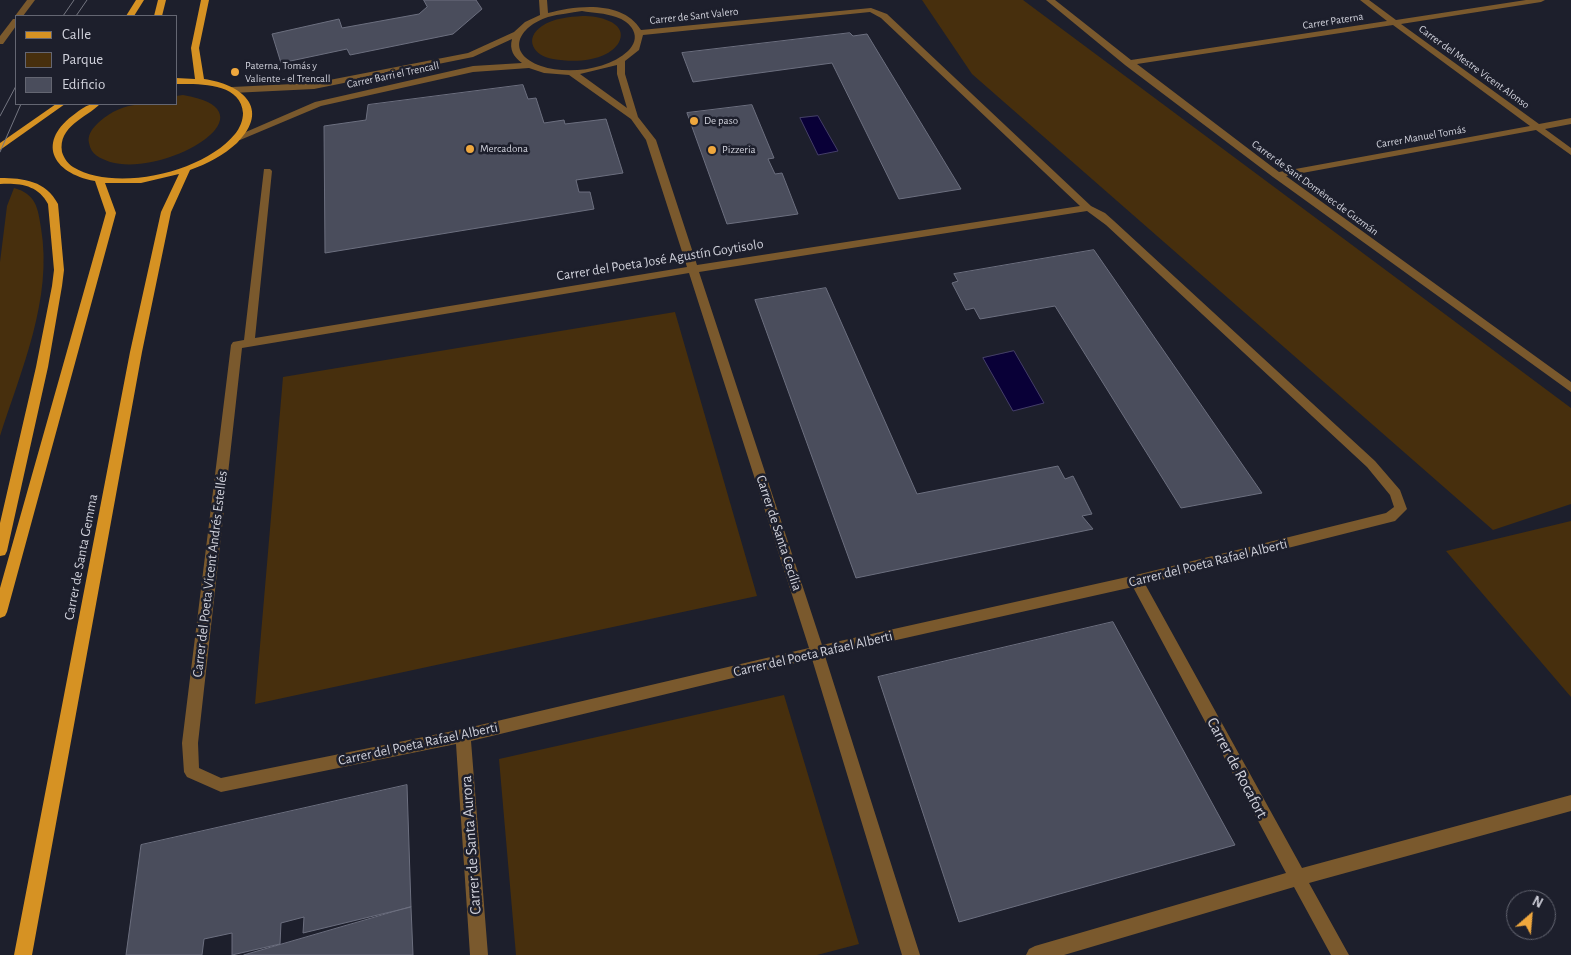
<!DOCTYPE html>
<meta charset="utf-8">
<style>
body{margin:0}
#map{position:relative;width:1571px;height:955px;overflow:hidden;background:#1d1f2c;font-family:"Alegreya Sans",sans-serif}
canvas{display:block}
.legend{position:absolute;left:15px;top:15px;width:162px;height:90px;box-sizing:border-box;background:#1d1f2c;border:1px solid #646672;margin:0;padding:6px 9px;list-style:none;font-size:15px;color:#cfd0da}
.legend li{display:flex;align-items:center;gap:10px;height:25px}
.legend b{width:25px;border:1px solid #646672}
.north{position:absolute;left:1506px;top:890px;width:50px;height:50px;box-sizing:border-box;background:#1d1f2c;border:1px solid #646672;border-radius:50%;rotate:27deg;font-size:14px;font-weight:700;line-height:20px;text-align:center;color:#cfd0da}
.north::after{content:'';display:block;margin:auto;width:18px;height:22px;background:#efa73d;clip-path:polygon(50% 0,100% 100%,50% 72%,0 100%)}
</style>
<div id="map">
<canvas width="1571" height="955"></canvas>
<ul class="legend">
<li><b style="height:6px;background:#d69223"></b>Calle</li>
<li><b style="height:14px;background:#472f0d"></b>Parque</li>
<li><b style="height:14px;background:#4a4d5c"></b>Edificio</li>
</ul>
<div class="north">N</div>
</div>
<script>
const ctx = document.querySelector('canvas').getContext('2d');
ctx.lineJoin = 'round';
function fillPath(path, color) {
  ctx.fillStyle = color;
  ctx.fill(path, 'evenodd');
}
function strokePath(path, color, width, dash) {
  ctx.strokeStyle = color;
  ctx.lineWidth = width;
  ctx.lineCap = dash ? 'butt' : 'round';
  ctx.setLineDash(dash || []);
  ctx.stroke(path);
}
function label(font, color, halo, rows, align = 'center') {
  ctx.font = font + ' "Alegreya Sans",sans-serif';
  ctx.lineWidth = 5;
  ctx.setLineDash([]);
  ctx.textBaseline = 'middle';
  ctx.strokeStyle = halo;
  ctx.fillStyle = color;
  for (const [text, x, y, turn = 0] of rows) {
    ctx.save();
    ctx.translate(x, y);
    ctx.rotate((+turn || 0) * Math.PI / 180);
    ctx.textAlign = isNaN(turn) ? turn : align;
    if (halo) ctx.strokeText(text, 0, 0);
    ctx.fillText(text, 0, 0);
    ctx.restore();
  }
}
fillPath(new Path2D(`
 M 922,0 L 1023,0 L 1571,408 L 1571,504 L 1493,530 L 972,74 Z
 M 582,16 C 591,16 601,17 609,21 C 628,29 622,46 606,54 C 590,62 570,62 553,59 C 534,56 523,39 542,26 C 554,18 569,17 582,16 Z
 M 183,95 C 279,111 166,178 110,162 C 100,158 91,155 89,143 C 86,130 103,118 113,112 C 133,101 154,104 176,104 L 176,96 Z
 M 14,188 C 36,194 38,208 41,228 C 53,299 21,370 0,436 L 0,262 L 7,206 Z
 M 675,312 L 757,596 L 255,704 L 283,377 Z
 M 1571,521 L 1571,697 L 1446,551 Z
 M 784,695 L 859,944 L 817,955 L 516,955 L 499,759 Z`), '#472f0d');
const water = new Path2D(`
 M 818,116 L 838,151 L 818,155 L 800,118 Z
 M 1014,351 L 1044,403 L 1013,411 L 983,358 Z`);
fillPath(water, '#090037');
strokePath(water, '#443e68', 1);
const building = new Path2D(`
 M 424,0 L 476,0 L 482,9 L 453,34 L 350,55 L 347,49 L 281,63 L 272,34 L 339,19 L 342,28 L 419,14 L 427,7 Z
 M 850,33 L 853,36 L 867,34 L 961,189 L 899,199 L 832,63 L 693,82 L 682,53 Z
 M 523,85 L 528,99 L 536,98 L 544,123 L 564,120 L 565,124 L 606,119 L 623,173 L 576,180 L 579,192 L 590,192 L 594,209 L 325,253 L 324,126 L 366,120 L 368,105 Z
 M 752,105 L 774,158 L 768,159 L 775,174 L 782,173 L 798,214 L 727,224 L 687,113 Z
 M 1094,250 L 1262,493 L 1181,508 L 1055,306 L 980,319 L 974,308 L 966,310 L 952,283 L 958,281 L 954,274 Z
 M 826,288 L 917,494 L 1058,466 L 1065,479 L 1073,476 L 1092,514 L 1082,516 L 1093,529 L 856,578 L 755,300 Z
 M 1113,622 L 1235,845 L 959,922 L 878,677 Z
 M 407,785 L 411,907 L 303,933 L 304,917 L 281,923 L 280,944 L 232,955 L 232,933 L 204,939 L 202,955 L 126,955 L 141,845 Z
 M 411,907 L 413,955 L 244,955 Z`);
fillPath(building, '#4a4d5c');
strokePath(building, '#6c6f7f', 1);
fillPath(new Path2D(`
 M 27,0 L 35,0 L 23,16 L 16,18 L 15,16 Z
 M 539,0 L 547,0 L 548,13 C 577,5 623,0 641,30 L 871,8 L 887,14 L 1091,206 L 1105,213 L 1114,221 L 1375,461 L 1400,490 L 1407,509 L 1395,521 L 1145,584 L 1302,868 L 1571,795 L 1571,811 L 1309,883 L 1349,955 L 1331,955 L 1294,887 L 1064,955 L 1026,955 L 1029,949 L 1035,946 L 1286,873 L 1133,587 L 825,656 L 920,955 L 902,955 L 812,659 L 471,741 L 488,955 L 470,955 L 456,744 L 221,792 L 187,777 L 184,772 L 182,743 L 231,345 L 233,342 L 244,340 L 264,169 L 270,169 L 272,171 L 255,338 L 687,267 L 646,140 L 631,119 L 569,75 L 544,73 L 529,68 L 473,72 L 321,106 L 240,140 L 234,140 L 232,138 L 315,102 L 473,66 L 522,63 C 514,57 509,50 512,39 L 473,57 L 314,89 L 232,93 L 228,90 L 232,87 L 314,83 L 468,53 L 514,32 L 525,22 L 540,15 ZM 582,11 C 593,13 605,13 616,17 C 623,19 630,24 633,30 C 637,38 634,45 628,51 C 608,70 567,75 541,66 C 505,53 518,27 548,17 C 559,14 571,13 582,11 ZM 870,12 L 881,18 L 1080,206 L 697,265 L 656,140 L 638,117 L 625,74 L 625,61 L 639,50 L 643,35 ZM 617,65 L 617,74 L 627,108 L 580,74 ZM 1087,211 L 1106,225 L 1367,467 L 1390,495 L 1394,507 L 1386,513 L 1136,575 L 822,645 L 699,272 ZM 689,273 L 809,648 L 463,729 L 221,778 L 199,768 L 198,743 L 242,348 Z
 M 1046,0 L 1055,0 L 1131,60 L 1387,21 L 1360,0 L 1369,0 L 1396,20 L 1526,0 L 1545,0 L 1541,2 L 1401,24 L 1539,124 L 1571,118 L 1571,124 L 1545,129 L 1571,148 L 1571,155 L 1536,130 L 1286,176 L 1571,382 L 1571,392 L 1273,177 L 1125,65 ZM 1393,25 L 1530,126 L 1279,172 L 1137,64 Z
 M 13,19 L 16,19 L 16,26 L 3,44 L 0,44 L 0,36 Z`), '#7a592d');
fillPath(new Path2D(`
 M 136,0 L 144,0 L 134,16 L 126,16 Z
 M 158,0 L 166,0 L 162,16 L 154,16 Z
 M 201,0 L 209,0 L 199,48 L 204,79 C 241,84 272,108 237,143 C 224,155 207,164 190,170 L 171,212 L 142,352 L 32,955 L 14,955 L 130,352 L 161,212 L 179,174 L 141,183 L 105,183 L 116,213 L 7,612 L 5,616 L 0,618 L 0,588 L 106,213 L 95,181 C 51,173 36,141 76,113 C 84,107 90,103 100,104 C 86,118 58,126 62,152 C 64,158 67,163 73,167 C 116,193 204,172 235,134 C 240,128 243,120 243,113 C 241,82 198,84 176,84 L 176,78 L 195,79 L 191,48 Z
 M 56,104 L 65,104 L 0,150 L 0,143 Z
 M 0,178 C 24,178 46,181 58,204 L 64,270 L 62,286 L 48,367 L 7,551 L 5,555 L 0,556 L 0,523 L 36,367 L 52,286 L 54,270 L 48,204 C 38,185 20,183 0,184 Z`), '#d69223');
strokePath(new Path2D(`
 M 63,16 L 74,0
 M 76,16 L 87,0
 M 0,116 L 16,86
 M 0,152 L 21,104`), '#747681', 1);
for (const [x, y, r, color] of [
 [235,72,5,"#efa73d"],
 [694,121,5,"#efa73d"],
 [470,149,5,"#efa73d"],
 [712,150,5,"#efa73d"]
]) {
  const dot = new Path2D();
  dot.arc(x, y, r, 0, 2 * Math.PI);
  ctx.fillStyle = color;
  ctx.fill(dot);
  strokePath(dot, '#1d1f2c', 2);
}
label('11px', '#cfd0da', '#1d1f2c', [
 ["Carrer de Sant Valero",694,16,-6],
 ["Carrer Paterna",1333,21,-9],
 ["Carrer del Mestre Vicent Alonso",1474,67,36],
 ["Carrer Barri el Trencall",393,75,-12],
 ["Carrer Manuel Tomás",1421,137,-10],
 ["Carrer de Sant Domènec de Guzmán",1315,188,36]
]);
label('11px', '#cfd0da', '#1d1f2c', [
 ["Paterna, Tomás y",245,66],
 ["Valiente - el Trencall",245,79],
 ["De paso",704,121],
 ["Mercadona",480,149],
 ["Pizzeria",722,150]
], 'left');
label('14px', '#cfd0da', '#1d1f2c', [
 ["Carrer del Poeta José Agustín Goytisolo",660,260,-9],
 ["Carrer de Santa Cecília",779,533,72],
 ["Carrer de Santa Gemma",81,557,-79],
 ["Carrer del Poeta Rafael Alberti",1208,563,-14],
 ["Carrer del Poeta Vicent Andrés Estellés",210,574,-83],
 ["Carrer del Poeta Rafael Alberti",813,654,-13],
 ["Carrer del Poeta Rafael Alberti",418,744,-12]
]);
label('16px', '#cfd0da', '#1d1f2c', [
 ["Carrer de Rocafort",1237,768,62],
 ["Carrer de Santa Aurora",471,845,-94]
]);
</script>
